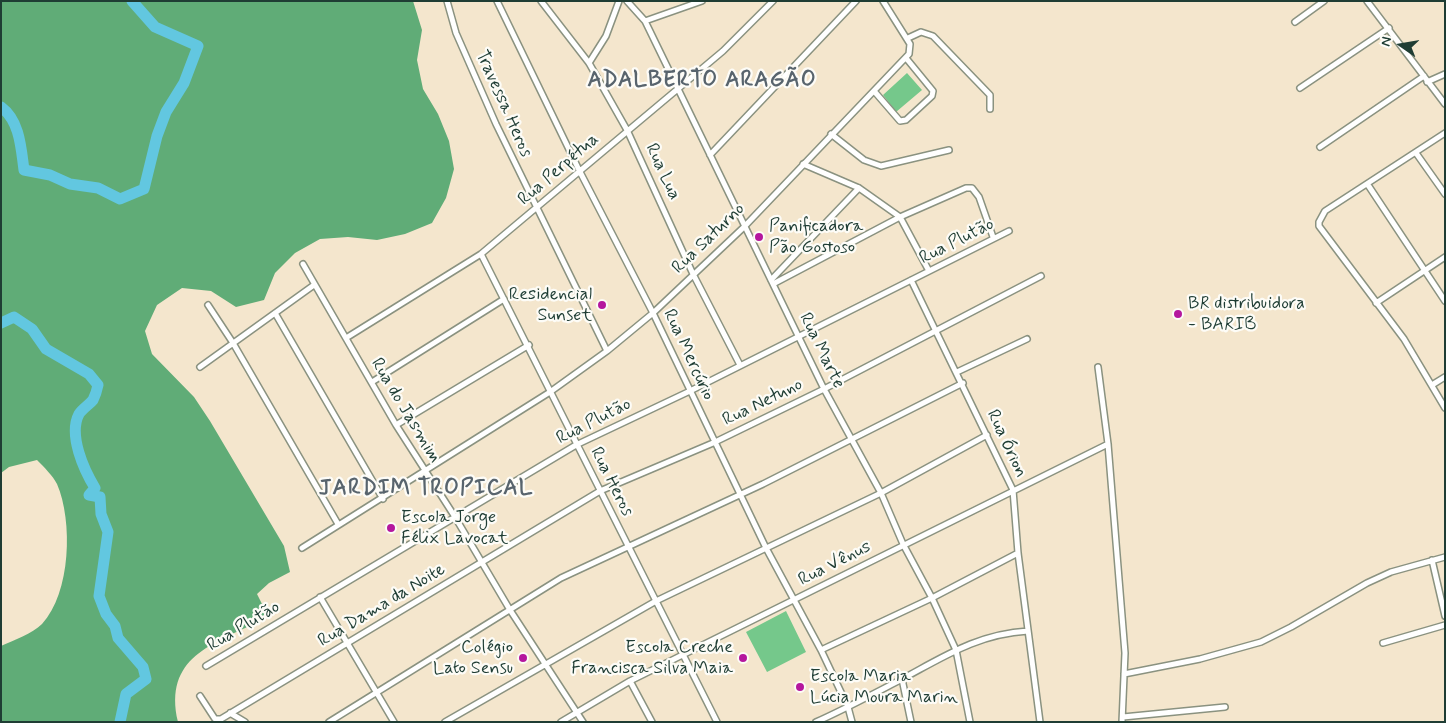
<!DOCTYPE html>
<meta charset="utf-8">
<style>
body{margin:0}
#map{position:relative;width:1446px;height:723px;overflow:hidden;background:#f4e6cd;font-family:Mynerve,sans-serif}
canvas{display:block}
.frame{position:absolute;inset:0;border:2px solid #1f3d34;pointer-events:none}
.north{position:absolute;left:1376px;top:20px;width:50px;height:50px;-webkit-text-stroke:4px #fdfcf7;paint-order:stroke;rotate:283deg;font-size:14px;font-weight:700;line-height:20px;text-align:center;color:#1f3d34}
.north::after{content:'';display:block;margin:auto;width:18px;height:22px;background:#1f3d34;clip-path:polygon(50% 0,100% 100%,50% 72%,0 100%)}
</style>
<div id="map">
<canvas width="1446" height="723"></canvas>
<div class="frame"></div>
<div class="north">N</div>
</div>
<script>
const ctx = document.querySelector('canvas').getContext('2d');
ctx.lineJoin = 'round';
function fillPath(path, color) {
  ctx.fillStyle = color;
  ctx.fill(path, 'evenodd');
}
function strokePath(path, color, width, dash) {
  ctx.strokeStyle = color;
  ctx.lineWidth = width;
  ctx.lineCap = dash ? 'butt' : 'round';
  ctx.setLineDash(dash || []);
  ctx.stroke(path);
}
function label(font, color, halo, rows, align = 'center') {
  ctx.font = font + ' Mynerve,sans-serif';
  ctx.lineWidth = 4.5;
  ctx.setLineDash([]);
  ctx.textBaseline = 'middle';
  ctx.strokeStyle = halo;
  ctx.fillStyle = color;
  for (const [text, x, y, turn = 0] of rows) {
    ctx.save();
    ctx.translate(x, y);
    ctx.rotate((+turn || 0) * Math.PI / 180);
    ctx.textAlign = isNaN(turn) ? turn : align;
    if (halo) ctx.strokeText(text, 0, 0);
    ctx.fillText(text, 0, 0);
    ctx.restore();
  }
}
fillPath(new Path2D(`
 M 907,73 L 922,90 L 896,112 L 883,95 Z
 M 786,611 L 806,652 L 767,672 L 746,632 Z`), '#75c88b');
fillPath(new Path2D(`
 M 1,1 L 413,1 L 422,30 L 417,60 L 423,89 L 438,114 L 449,141 L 454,169 L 446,198 L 432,223 L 405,234 L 377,240 L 348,237 L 320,239 L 295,253 L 275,273 L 264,300 L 236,307 L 211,291 L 182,288 L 157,305 L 145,331 L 152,354 L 194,397 L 210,421 L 284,546 L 290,572 L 269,583 L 257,594 L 266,612 L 260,621 C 213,644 163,657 178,722 L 1,722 L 1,646 C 14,640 32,634 42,624 C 71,593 73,521 57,484 C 53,476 44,467 37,460 L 9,467 L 1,473 Z`), '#60ac77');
strokePath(new Path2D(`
 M 1,107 C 20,121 21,148 24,170 L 50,175 L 70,184 L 98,188 L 120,199 L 144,189 L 157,136 L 166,112 L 184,83 L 198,46 L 155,27 L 132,1
 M 1,323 L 14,317 L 32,329 L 46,349 L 89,374 L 98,385 C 97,390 95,396 93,400 C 89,405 83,408 79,414 C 68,435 84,470 95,488 L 89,495 L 100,497 L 101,514 L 108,532 L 99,596 L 106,614 L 115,626 L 118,638 L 143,667 L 146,679 L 126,694 L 120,722`), '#62c7e0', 11);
const minor = new Path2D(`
 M 447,1 L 456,33 L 496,124 L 607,351
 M 497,1 L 579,170 L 653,313 L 766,548 L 821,650 L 848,707 L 852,722
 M 541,1 L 589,63 L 627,130 L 693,274 L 740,365
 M 627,1 L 645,21 L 824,389 L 881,493 L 903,544 L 932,598 L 956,650 L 970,722
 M 1367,1 L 1445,104
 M 645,21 L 702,1
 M 1295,22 L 1324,1
 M 908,38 L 921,32 L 933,36 L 990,95 L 990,109
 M 589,63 L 606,36 L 619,1
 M 1427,82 L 1445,74
 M 1300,88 L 1389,28
 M 874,91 L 900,121 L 906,120 L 932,96 L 933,91 L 906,58
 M 1445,133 L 1325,211 L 1319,222 L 1319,226 L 1404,339 L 1445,408
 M 831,134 L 864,160 L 881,166 L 949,150
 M 1320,147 L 1424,76
 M 1416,153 L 1445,194
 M 710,155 L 856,1
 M 803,164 L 859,188 L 900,217 L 929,271
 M 1368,185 L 1445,301
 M 481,254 L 717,722
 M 303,264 L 396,425 L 455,517 L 510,610 L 583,722
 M 771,280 L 859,188
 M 911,280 L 1013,490 L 1018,553 L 1040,722
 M 773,284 L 900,217 L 966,188 L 972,188 L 979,197 L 993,237
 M 1376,303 L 1445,257
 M 208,305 L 233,343 L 338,524
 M 275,313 L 383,499
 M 346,338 L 481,254 L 723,51 L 773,1
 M 200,367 L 314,285
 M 1098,367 L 1108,444 L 1125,653 L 1122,722
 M 957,372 L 1027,339
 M 372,382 L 504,299
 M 1432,385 L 1445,377
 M 396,425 L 529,345
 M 302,548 L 550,392 L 607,351 L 653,313 L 744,227 L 909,54 L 910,44 L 883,1
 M 1432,560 L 1445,616
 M 320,597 L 394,722
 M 1383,643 L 1445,625
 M 821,650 L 932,598 L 1018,553
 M 206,666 L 576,445 L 690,391 L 1009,231
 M 1124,674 L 1200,659 L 1261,642 L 1291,627 L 1367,583 L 1391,572 L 1445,557
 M 902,679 L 911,722
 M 630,681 L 652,722
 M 200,696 L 215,719 L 221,719 L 600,491 L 713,443 L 824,389 L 1041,276
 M 230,713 L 245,722
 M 1123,717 L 1225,707
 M 329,722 L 561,578 L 763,484 L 963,383
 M 445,722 L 656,601 L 881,493 L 987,435
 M 561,722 L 630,681 L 1108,444
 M 816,722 C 845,709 873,694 902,679 C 945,656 978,634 1028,631`);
strokePath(minor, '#8a9280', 8);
strokePath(minor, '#fff', 5);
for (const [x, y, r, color] of [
 [759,237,5,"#b5179e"],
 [602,305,5,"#b5179e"],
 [1178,314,5,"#b5179e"],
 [391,528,5,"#b5179e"],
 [523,658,5,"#b5179e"],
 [743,658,5,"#b5179e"],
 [800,687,5,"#b5179e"]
]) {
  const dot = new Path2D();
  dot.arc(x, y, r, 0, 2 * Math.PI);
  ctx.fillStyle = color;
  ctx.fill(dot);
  strokePath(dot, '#fdfcf7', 2);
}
label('18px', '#1f3d34', '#fdfcf7', [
 ["Travessa Heros",503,104,66],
 ["Rua Perpétua",559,170,-41],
 ["Rua Lua",662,172,65],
 ["Rua Saturno",709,239,-44],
 ["Rua Plutão",957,242,-27],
 ["Rua Marte",821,351,64],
 ["Rua Mercúrio",688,355,65],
 ["Rua Netuno",763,403,-26],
 ["Rua do Jasmim",405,411,59],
 ["Rua Plutão",594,422,-27],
 ["Rua Órion",1006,444,65],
 ["Rua Heros",611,482,63],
 ["Rua Vênus",835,564,-27],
 ["Rua Dama da Noite",382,606,-31],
 ["Rua Plutão",244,627,-31]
]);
label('18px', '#1f3d34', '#fdfcf7', [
 ["Panificadora",769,227],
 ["Pão Gostoso",769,248],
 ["Residencial",592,295,"right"],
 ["Sunset",592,316,"right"],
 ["BR distribuidora",1188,304],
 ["- BARIB",1188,325],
 ["Escola Jorge",401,518],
 ["Félix Lavocat",401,539],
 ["Colégio",513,648,"right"],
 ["Lato Sensu",513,669,"right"],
 ["Escola Creche",733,648,"right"],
 ["Francisca Silva Maia",733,669,"right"],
 ["Escola Maria",810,677],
 ["Lúcia Moura Marin",810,698]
], 'left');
ctx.letterSpacing = '1px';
label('bold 22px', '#58646d', '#fdfcf7', [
 ["ADALBERTO ARAGÃO",702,81],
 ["JARDIM TROPICAL",426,489]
]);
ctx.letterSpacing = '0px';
</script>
